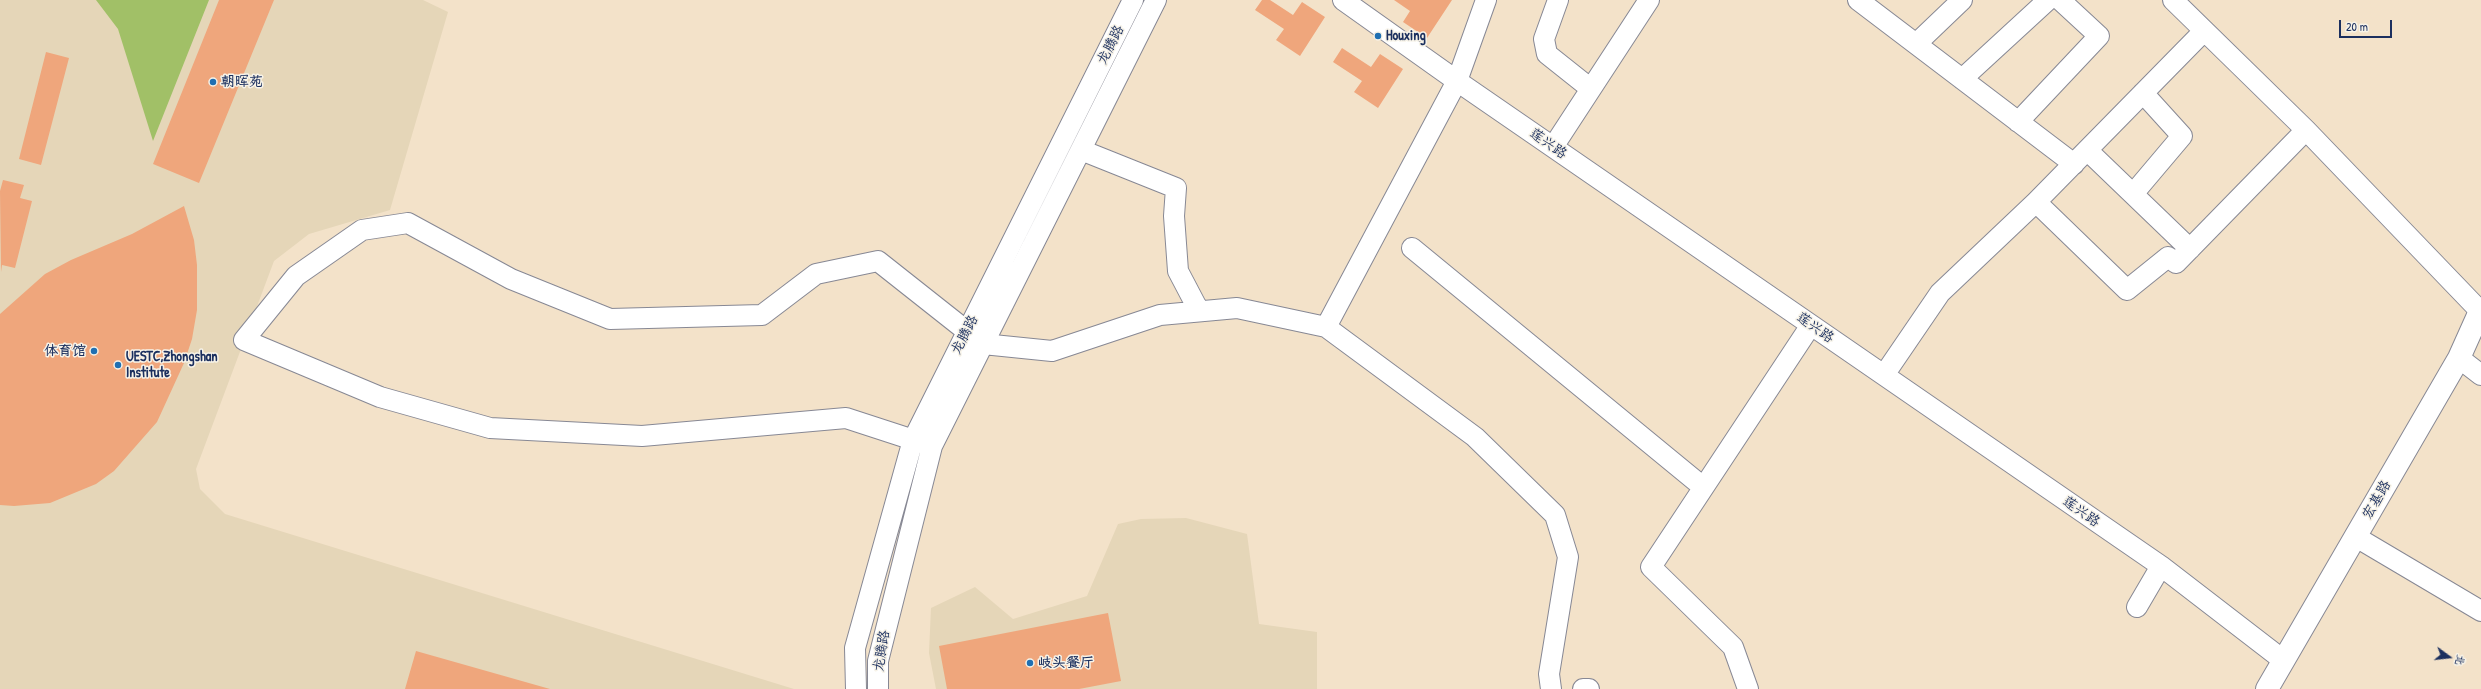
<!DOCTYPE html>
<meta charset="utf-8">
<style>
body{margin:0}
#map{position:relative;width:2481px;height:689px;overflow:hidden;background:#f3e2c9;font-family:"Patrick Hand","LXGW WenKai TC",sans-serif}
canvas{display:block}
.north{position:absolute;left:2429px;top:637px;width:40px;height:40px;-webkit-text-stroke:3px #f7f3e8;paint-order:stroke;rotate:105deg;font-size:11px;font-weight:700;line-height:16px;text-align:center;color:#1b2f5e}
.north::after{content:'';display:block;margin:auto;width:14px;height:18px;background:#1b2f5e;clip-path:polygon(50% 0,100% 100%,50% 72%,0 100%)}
.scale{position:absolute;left:2339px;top:20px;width:53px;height:18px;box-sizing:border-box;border:2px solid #1b2f5e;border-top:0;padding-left:5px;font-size:12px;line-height:14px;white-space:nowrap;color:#1b2f5e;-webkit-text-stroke:3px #f7f3e8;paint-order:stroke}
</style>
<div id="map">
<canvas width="2481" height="689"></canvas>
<div class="north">北</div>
<div class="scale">20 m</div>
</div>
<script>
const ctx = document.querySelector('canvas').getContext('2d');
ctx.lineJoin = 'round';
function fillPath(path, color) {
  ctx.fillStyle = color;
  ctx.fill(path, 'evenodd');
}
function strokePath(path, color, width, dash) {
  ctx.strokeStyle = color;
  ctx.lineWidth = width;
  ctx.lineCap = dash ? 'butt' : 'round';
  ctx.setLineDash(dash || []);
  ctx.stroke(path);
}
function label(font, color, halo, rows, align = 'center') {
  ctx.font = font + ' "Patrick Hand","LXGW WenKai TC",sans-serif';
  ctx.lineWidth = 3;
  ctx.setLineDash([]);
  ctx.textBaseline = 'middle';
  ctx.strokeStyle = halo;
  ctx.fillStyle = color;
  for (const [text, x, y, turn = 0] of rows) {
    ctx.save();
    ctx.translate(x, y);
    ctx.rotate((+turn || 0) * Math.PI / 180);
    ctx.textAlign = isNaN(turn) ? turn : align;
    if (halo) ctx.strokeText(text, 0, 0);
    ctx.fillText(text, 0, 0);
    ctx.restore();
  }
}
fillPath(new Path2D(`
 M 0,0 L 423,0 L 448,12 L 390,210 L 309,234 L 274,261 L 196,469 L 200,489 L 225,514 L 794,689 L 0,689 Z
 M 1186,518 L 1247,534 L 1259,624 L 1317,632 L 1317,689 L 936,689 L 929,653 L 931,608 L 975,587 L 1013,619 L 1087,596 L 1118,524 L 1141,519 Z`), '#e5d6b8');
fillPath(new Path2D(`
 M 96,0 L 209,0 L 153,141 L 118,29 Z`), '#a1c067');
fillPath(new Path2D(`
 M 219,0 L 274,0 L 199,183 L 153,164 Z
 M 1262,0 L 1270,0 L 1293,15 L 1302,2 L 1325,17 L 1300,56 L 1276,40 L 1284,29 L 1255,10 Z
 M 1394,0 L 1452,0 L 1427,38 L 1403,22 L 1410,11 Z
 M 1342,48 L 1371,67 L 1380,54 L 1403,69 L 1378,108 L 1354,92 L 1362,81 L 1333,62 Z
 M 46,52 L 69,58 L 41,165 L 19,159 Z
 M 3,180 L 24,185 L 20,198 L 32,201 L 15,268 L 2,265 L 1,272 L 0,191 Z
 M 184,206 L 194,240 L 197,265 L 197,310 L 192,339 L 184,363 L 157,422 L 114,471 L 96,484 L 50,503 L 14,506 L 0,505 L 0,314 L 45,274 L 71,260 L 132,234 Z
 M 1108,613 L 1121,681 L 1079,689 L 947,689 L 939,646 Z
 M 416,651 L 550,689 L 405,689 Z`), '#efa67c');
const minor = new Path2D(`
 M 1343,0 L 1457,81 L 2161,566 L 2283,660
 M 1558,0 L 1544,39 L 1547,54 L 1591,89
 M 1858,0 L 2074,164
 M 2173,0 L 2306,130 L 2480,311
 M 1916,44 L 1962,0
 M 1962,79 L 2048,0
 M 2018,122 L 2099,36 L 2060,0
 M 1553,147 L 1649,0
 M 1081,150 L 1176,188 L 1174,216 L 1178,271 L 1199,311
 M 2087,150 L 2190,249
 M 2133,194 L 2182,136 L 2143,93
 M 2036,202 L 2127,290 L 2168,257 L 2176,263 L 2306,130
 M 1412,248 L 1703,487
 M 1326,327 L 1457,81 L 1486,0
 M 2459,358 L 2481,375
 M 1884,375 L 1940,293 L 2036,202 L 2204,31
 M 932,446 L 846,418 L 642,436 L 490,428 L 380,397 L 244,340 L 296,276 L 362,230 L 408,223 L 511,279 L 610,319 L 762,315 L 816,274 L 878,261 L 983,344 L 1052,351 L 1160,315 L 1237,308 L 1326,327 L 1475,437 L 1555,515 L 1568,557 L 1549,674 L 1551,689
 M 2356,537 L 2481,611
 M 2137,607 L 2161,566
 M 856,689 L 855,648 L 913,440 L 1133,0
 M 878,689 L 878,661 L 932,446 L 1156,0
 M 1583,689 L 1589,689
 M 1748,689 L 1733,647 L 1651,567 L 1811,325`);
const major = new Path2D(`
 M 2267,689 L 2459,358 L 2481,309`);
strokePath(minor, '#878894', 22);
strokePath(major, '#878894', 24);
strokePath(minor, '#fff', 20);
strokePath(major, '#fff', 22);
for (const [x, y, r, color] of [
 [1378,36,4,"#1f6fb2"],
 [213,82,4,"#1f6fb2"],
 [94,351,4,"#1f6fb2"],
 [118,365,4,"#1f6fb2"],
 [1030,663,4,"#1f6fb2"]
]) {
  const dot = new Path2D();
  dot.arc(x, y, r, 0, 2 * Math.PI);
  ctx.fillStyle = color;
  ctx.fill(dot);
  strokePath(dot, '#f7f3e8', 1.5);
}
label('bold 14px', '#1b2f5e', '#f7f3e8', [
 ["Houxing",1386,36],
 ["朝晖苑",221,82],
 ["体育馆",86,351,"right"],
 ["UESTC,Zhongshan",126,357],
 ["Institute",126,373],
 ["岐头餐厅",1038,663]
], 'left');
label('14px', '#1b2f5e', '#f7f3e8', [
 ["龙腾路",1111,45,-63],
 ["莲兴路",1548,144,35],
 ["莲兴路",1815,328,35],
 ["龙腾路",965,335,-63],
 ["宏基路",2377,500,-60],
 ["莲兴路",2081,512,35],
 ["龙腾路",882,651,-81]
]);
</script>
